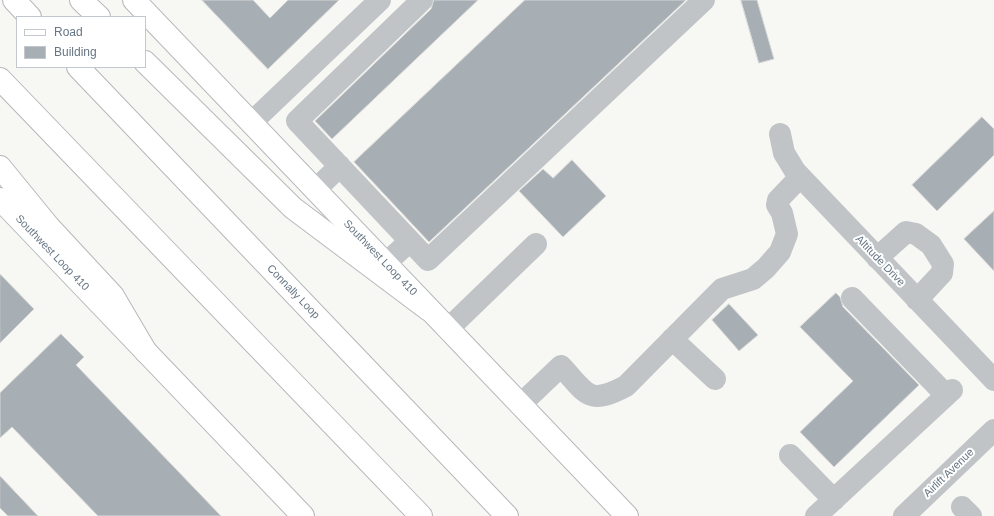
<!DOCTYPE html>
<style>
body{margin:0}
#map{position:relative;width:994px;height:516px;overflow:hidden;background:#f7f7f4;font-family:Arial,sans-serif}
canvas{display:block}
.legend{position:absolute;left:16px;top:16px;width:130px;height:52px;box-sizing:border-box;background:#fff;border:1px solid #c2c8ce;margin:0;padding:5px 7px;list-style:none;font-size:12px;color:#677684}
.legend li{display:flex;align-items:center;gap:8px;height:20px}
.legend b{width:20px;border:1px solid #c2c8ce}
</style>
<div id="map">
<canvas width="994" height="516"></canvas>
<ul class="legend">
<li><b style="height:5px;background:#fff"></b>Road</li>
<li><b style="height:11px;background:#a7afb5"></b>Building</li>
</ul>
</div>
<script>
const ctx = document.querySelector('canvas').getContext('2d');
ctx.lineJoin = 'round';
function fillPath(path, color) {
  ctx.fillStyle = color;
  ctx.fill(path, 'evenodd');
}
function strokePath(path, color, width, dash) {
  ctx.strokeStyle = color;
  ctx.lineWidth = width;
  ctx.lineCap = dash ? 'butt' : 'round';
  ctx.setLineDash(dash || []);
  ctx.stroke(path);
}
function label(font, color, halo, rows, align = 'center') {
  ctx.font = font + ' Arial,sans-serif';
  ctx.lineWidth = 4;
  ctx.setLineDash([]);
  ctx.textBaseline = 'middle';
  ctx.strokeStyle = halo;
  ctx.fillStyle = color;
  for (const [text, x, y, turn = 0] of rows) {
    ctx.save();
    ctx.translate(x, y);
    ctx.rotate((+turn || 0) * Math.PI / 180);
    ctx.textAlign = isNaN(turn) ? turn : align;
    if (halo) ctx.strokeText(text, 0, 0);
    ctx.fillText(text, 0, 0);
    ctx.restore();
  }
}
const building = new Path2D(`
 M 202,0 L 253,0 L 270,18 L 288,0 L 339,0 L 268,69 Z
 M 434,0 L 478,0 L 332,139 L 315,121 L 431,9 Z
 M 525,0 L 686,0 L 429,242 L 354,162 Z
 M 741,0 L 757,0 L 774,59 L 759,63 Z
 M 982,117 L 994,129 L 994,155 L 937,211 L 912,185 Z
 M 572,160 L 606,196 L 563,237 L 519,191 L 543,169 L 553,178 Z
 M 994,211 L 994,271 L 964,239 Z
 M 0,274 L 34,309 L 0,343 Z
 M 836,293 L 840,297 L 843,307 L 919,385 L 834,467 L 800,432 L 853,381 L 800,327 Z
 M 729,304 L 758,335 L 739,351 L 712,320 Z
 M 61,334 L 84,357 L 76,365 L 221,516 L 98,516 L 12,427 L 0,438 L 0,393 Z
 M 0,476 L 38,516 L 8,516 L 0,508 Z`);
fillPath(building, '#a7afb5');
strokePath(building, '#d8d8d6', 1);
const major = new Path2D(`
 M 134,0 L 627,516
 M 0,199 L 303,516`);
const highway = new Path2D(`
 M 14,0 L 30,17
 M 81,0 L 99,17
 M 145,62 L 293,208 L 429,310
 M 78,67 L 507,516
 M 0,79 L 421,516
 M 0,167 L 49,227 L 113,296 L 146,352`);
strokePath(major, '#b5b9bd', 24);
strokePath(highway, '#b5b8bb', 24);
strokePath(new Path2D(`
 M 422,0 L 297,121 L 428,260 L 704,0
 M 251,123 L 380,0
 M 780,134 L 784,153 L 795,171 L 994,380
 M 315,190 L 340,166
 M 877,258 L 906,232 L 916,234 L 931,245 L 943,264 L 942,273 L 917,300
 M 385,264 L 410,241
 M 852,298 L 946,395
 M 448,329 L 536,244
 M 672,339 L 715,379
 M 520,405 L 561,366 C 587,394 588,406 626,386 L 722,289 L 753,279 L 766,268 L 780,252 L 787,234 L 782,213 L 777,205 L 778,200 L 800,177
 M 790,455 L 834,500
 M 962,507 L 971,516
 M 816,516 L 952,390
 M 904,516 L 994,430`), '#c0c4c7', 22);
strokePath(major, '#fff', 22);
strokePath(highway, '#fff', 22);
label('11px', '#677684', '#fff', [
 ["Southwest Loop 410",52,253,46],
 ["Southwest Loop 410",380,258,46],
 ["Altitude Drive",880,261,46],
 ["Connally Loop",293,292,46],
 ["Airlift Avenue",949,473,-44]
]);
</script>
